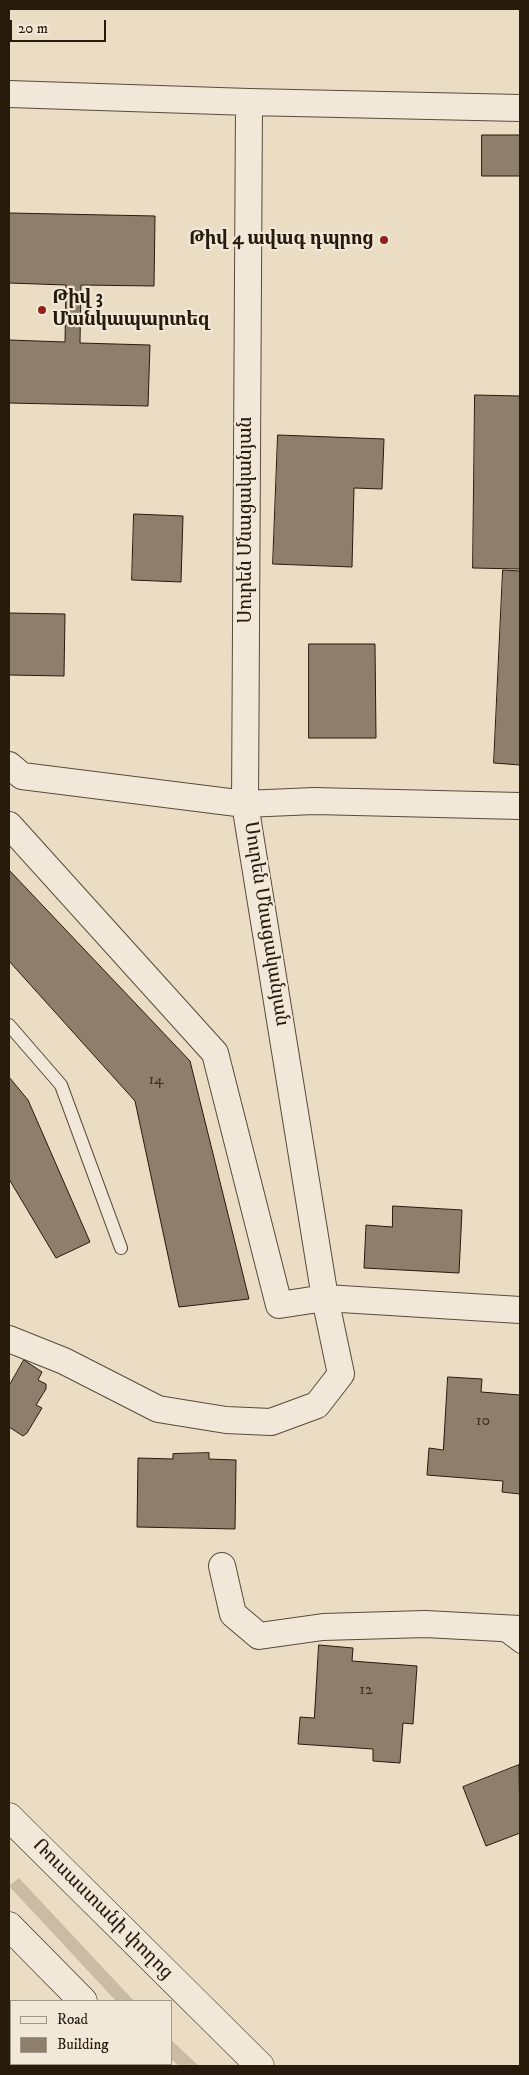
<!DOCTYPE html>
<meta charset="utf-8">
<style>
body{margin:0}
#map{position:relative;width:529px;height:2075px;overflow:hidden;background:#ebdcc4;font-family:"IM FELL DW Pica",serif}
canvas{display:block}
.frame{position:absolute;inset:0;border:10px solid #281b0c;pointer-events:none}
.legend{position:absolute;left:10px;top:2000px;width:162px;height:65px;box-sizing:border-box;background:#f2e8d9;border:1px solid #a19687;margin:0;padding:6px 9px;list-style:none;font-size:15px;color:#281b0c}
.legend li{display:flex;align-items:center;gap:10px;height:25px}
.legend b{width:25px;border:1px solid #a19687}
.scale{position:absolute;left:10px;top:20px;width:96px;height:22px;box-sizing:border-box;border:2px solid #281b0c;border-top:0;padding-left:6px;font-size:15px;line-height:18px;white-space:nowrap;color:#281b0c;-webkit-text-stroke:4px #f2e8d9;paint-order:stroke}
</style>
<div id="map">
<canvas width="529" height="2075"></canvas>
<div class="frame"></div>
<ul class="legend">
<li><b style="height:6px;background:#f2e8d9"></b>Road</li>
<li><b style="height:14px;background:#8d7f6c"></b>Building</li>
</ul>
<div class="scale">20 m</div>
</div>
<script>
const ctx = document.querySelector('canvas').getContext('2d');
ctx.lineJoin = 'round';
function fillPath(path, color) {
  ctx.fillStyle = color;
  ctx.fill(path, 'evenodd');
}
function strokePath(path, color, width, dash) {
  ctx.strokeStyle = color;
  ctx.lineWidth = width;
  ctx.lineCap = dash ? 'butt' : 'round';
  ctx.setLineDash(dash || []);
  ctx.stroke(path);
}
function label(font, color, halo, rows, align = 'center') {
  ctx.font = font + ' "IM FELL DW Pica","Noto Serif Armenian",serif';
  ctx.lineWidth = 4.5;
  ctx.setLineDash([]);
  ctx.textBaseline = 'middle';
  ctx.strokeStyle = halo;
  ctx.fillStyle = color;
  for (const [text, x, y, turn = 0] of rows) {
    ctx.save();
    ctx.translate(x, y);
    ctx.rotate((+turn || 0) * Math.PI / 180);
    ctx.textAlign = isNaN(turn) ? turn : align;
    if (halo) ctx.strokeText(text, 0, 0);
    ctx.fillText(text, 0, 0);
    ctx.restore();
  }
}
fillPath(new Path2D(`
 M 19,1878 L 134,2001 L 116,2001 L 9,1886 Z
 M 171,2040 L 199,2066 L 179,2066 L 171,2059 Z`), '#cabba5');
const building = new Path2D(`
 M 482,135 L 520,135 L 520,176 L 482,176 Z
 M 9,213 L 155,216 L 154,286 L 81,285 L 80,343 L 150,345 L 148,406 L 9,403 L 9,340 L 65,342 L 66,285 L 9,283 Z
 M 475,395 L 520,396 L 520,569 L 473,568 Z
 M 278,435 L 384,439 L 382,489 L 354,488 L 352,567 L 273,564 Z
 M 134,514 L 183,516 L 181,582 L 132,580 Z
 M 503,570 L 520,571 L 520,765 L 494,763 Z
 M 9,613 L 65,614 L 64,676 L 9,675 Z
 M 309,644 L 375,644 L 376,738 L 309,738 Z
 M 9,870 L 190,1061 L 249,1299 L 179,1307 L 135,1101 L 9,961 Z
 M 9,1077 L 28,1100 L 90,1242 L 56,1258 L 9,1179 Z
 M 393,1206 L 462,1210 L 459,1273 L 364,1268 L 366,1225 L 392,1227 Z
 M 24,1360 L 42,1372 L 38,1380 L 46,1384 L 46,1389 L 36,1405 L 42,1408 L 27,1433 L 23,1436 L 9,1427 L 9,1386 Z
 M 448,1377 L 482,1379 L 481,1392 L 520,1395 L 520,1494 L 502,1492 L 503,1481 L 427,1475 L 429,1448 L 443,1450 Z
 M 209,1453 L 209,1459 L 236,1460 L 235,1529 L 137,1527 L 138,1458 L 173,1459 L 173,1454 Z
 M 319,1645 L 353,1648 L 352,1661 L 417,1666 L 413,1724 L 403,1723 L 400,1763 L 373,1761 L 373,1749 L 298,1744 L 300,1717 L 314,1718 Z
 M 519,1765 L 520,1833 L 486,1846 L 463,1787 Z`);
fillPath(building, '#8d7f6c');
strokePath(building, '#281b0c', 1);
const service = new Path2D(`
 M 9,1025 L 61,1085 L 121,1248
 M 500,1632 L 520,1647`);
const minor = new Path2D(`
 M 9,94 L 249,102 L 520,108
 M 9,765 L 22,776 L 245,804 L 314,801 L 520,806
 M 9,825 L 215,1053 L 279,1305 L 325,1298 L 520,1310
 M 9,1339 L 64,1361 L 158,1409 L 226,1420 L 271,1422 L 317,1405 L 341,1374 L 325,1298 L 245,804 L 249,102
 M 222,1566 L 233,1614 L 259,1636 L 323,1627 L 425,1624 L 520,1629`);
const secondary = new Path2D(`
 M 9,1817 L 260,2066
 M 9,1926 L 83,2001
 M 144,2064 L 147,2066`);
strokePath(service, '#594b3a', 14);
strokePath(minor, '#594b3a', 28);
strokePath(secondary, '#281b0c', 29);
strokePath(service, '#f2e8d9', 12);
strokePath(minor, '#f2e8d9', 26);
strokePath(secondary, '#f2e8d9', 28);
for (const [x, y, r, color] of [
 [384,240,5,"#8f2418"],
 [42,310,5,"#8f2418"]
]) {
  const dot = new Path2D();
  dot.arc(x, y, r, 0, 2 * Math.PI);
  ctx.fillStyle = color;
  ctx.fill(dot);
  strokePath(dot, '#f2e8d9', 2);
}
label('16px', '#413424', null, [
 ["14",156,1081],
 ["10",483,1422],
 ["12",366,1691]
]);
label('bold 19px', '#281b0c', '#f2e8d9', [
 ["Թիվ 4 ավագ դպրոց",374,240],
 ["Թիվ 3",52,299,"left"],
 ["Մանկապարտեզ",52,321,"left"]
], 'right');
label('19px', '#281b0c', '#f2e8d9', [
 ["Սուրեն Մնացականյան",247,520,-90],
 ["Սուրեն Մնացականյան",265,924,81],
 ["Ռուսաստանի փողոց",102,1910,45]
]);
</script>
